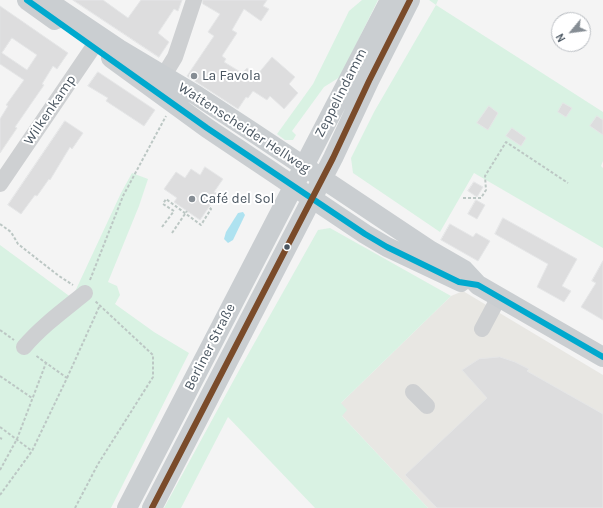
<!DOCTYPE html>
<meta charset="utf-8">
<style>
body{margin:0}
#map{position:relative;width:603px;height:508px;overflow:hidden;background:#f4f4f4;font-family:Karla,sans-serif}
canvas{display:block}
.north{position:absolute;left:551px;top:12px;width:40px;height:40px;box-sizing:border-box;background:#fff;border:1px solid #b7bbc0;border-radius:50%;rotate:241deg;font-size:11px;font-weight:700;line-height:16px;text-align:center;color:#4a5661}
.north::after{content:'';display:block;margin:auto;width:14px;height:18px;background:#868d94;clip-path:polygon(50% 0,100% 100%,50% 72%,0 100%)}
</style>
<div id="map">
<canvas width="603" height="508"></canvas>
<div class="north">N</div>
</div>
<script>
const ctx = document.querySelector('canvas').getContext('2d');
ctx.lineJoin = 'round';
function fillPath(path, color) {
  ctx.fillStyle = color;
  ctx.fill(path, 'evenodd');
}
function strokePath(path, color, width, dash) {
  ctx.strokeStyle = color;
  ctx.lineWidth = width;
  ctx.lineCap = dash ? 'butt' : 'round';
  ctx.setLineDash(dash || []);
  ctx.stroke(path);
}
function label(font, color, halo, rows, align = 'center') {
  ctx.font = font + ' Karla,sans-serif';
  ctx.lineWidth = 4;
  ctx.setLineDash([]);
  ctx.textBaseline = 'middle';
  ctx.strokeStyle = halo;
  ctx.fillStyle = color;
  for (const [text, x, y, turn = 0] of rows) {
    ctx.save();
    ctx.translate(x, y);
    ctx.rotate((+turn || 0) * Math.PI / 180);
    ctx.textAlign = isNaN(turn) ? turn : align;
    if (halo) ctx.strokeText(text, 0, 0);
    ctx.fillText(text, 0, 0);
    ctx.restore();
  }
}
fillPath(new Path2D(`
 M 463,291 L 603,375 L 603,508 L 428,508 L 342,416 L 341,403 L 451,296 Z`), '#e8e7e3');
fillPath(new Path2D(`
 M 362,0 L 378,0 L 340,77 L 324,87 L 292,131 L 296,135 L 293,140 L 285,140 L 277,134 L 313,84 L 349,11 Z
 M 429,0 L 438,0 L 436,5 L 603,112 L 603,161 L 601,166 L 603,168 L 603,248 L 474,173 L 440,232 L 353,173 L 351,158 L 374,112 L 436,5 Z
 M 132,173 L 148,179 L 139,206 L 108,282 L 117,286 L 120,295 L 115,304 L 154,332 L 189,353 L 111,508 L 0,508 L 0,245 L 72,298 L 121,193 Z
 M 330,228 L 451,296 L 341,403 L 347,410 L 342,416 L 428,508 L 315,508 L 228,417 L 181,508 L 164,508 L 242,365 L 318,230 Z`), '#d9f2e3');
fillPath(new Path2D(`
 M 243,212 L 245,215 L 233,240 L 228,243 L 224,239 L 226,232 L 238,213 Z`), '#aee2f0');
const building = new Path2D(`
 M 73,0 L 103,0 L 128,18 L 141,0 L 182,0 L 178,11 L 174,9 L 158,33 L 169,42 L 159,57 Z
 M 203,0 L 267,0 L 263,6 L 269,9 L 261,21 L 244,9 L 232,30 L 237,33 L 222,56 L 226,59 L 224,62 L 242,73 L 247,68 L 257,75 L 272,57 L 295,77 L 289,84 L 298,93 L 284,109 L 270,96 L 267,100 L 253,91 L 248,98 L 246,97 L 238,109 L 187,76 L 214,36 L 208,32 L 220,14 L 203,4 Z
 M 0,6 L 68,53 L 57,69 L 53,66 L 42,84 L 44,85 L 15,127 L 17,128 L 0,153 L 0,119 L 8,106 L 6,105 L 24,80 L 0,64 ZM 12,38 L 37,55 L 27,70 L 2,53 Z
 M 98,72 L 155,110 L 144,126 L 106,101 L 108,98 L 88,86 Z
 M 563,103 L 572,108 L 566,117 L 558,112 Z
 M 489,106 L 498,113 L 488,130 L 477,123 Z
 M 597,116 L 603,120 L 603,135 L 590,126 Z
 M 65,121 L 83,133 L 72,149 L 70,147 L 50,180 L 49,179 L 37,196 L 35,195 L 21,214 L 8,205 Z
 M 512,128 L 526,138 L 521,146 L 506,136 Z
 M 205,167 L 223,179 L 214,192 L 218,194 L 200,220 L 174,202 L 177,198 L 164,189 L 176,172 L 185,178 L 191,169 L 200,175 Z
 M 474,182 L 483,187 L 477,197 L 468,191 Z
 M 476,200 L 485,205 L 477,219 L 468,214 Z
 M 503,218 L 577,259 L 562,286 L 571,291 L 564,302 L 537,287 L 548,264 L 495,234 Z
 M 450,224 L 473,237 L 476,233 L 490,241 L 478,261 L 441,240 Z
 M 603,261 L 603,320 L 581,307 L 596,283 L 592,281 Z
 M 500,357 L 515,362 L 529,369 L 527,371 L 603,414 L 603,508 L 437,508 L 405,475 L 487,398 L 462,370 L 479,359 Z`);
fillPath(building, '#ddddde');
strokePath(building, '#e5e6e7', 1);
strokePath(new Path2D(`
 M 463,198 L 481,198 L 486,190 L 485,176 L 506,142 L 568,183
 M 0,224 L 11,232 L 18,244 L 59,276 L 73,285
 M 162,227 L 174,211 L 163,204 L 166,199 L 201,225 L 211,209 L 209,207
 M 172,233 L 187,211
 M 90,280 L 123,196 L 166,116
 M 0,330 L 14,340
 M 0,376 L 32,398
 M 67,378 L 100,305
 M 0,427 L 32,451
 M 0,438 L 2,439
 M 0,470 L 17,439 L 46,363
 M 0,495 L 32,451 L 67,378 L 35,355
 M 75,508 L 98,464 L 153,377 L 153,355 L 95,301`), '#bcc7c4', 2, [3, 2]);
strokePath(new Path2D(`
 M 158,85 L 175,57 L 194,0
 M 0,184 L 100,37
 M 482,329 L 499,297
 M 24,347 C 42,326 64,310 85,293
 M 413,392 L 427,406`), '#ced0d2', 16);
strokePath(new Path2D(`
 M 27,0 L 55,20
 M 46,0 L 119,49 L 196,95 L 251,131 L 431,251 L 464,270 L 478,285 L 603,357
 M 111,58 L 207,128 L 365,234 L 387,247 L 461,282
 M 127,508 L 390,0
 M 152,508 L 333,158 L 369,81 L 410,0`), '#caced1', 20);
strokePath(new Path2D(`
 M 27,0 L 207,128 L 365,234 L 387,247 L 459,282 L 478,285 L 603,357`), '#00a9ce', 6);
strokePath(new Path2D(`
 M 152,508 L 333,158 L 369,81 L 410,0`), '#7a4b2a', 6);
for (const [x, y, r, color] of [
 [194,76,4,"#868d94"],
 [192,199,4,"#868d94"],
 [287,247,3.5,"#4a5661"]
]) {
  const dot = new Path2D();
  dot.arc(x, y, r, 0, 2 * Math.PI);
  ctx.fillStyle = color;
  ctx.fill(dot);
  strokePath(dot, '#fff', 1.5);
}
label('14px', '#4a5661', '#fff', [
 ["La Favola",202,76],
 ["Café del Sol",200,199]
], 'left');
label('14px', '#4a5661', '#fff', [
 ["Zeppelindamm",341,93,-63],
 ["Wilkenkamp",50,110,-56],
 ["Wattenscheider Hellweg",244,128,33],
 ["Berliner Straße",210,347,-63]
]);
</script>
